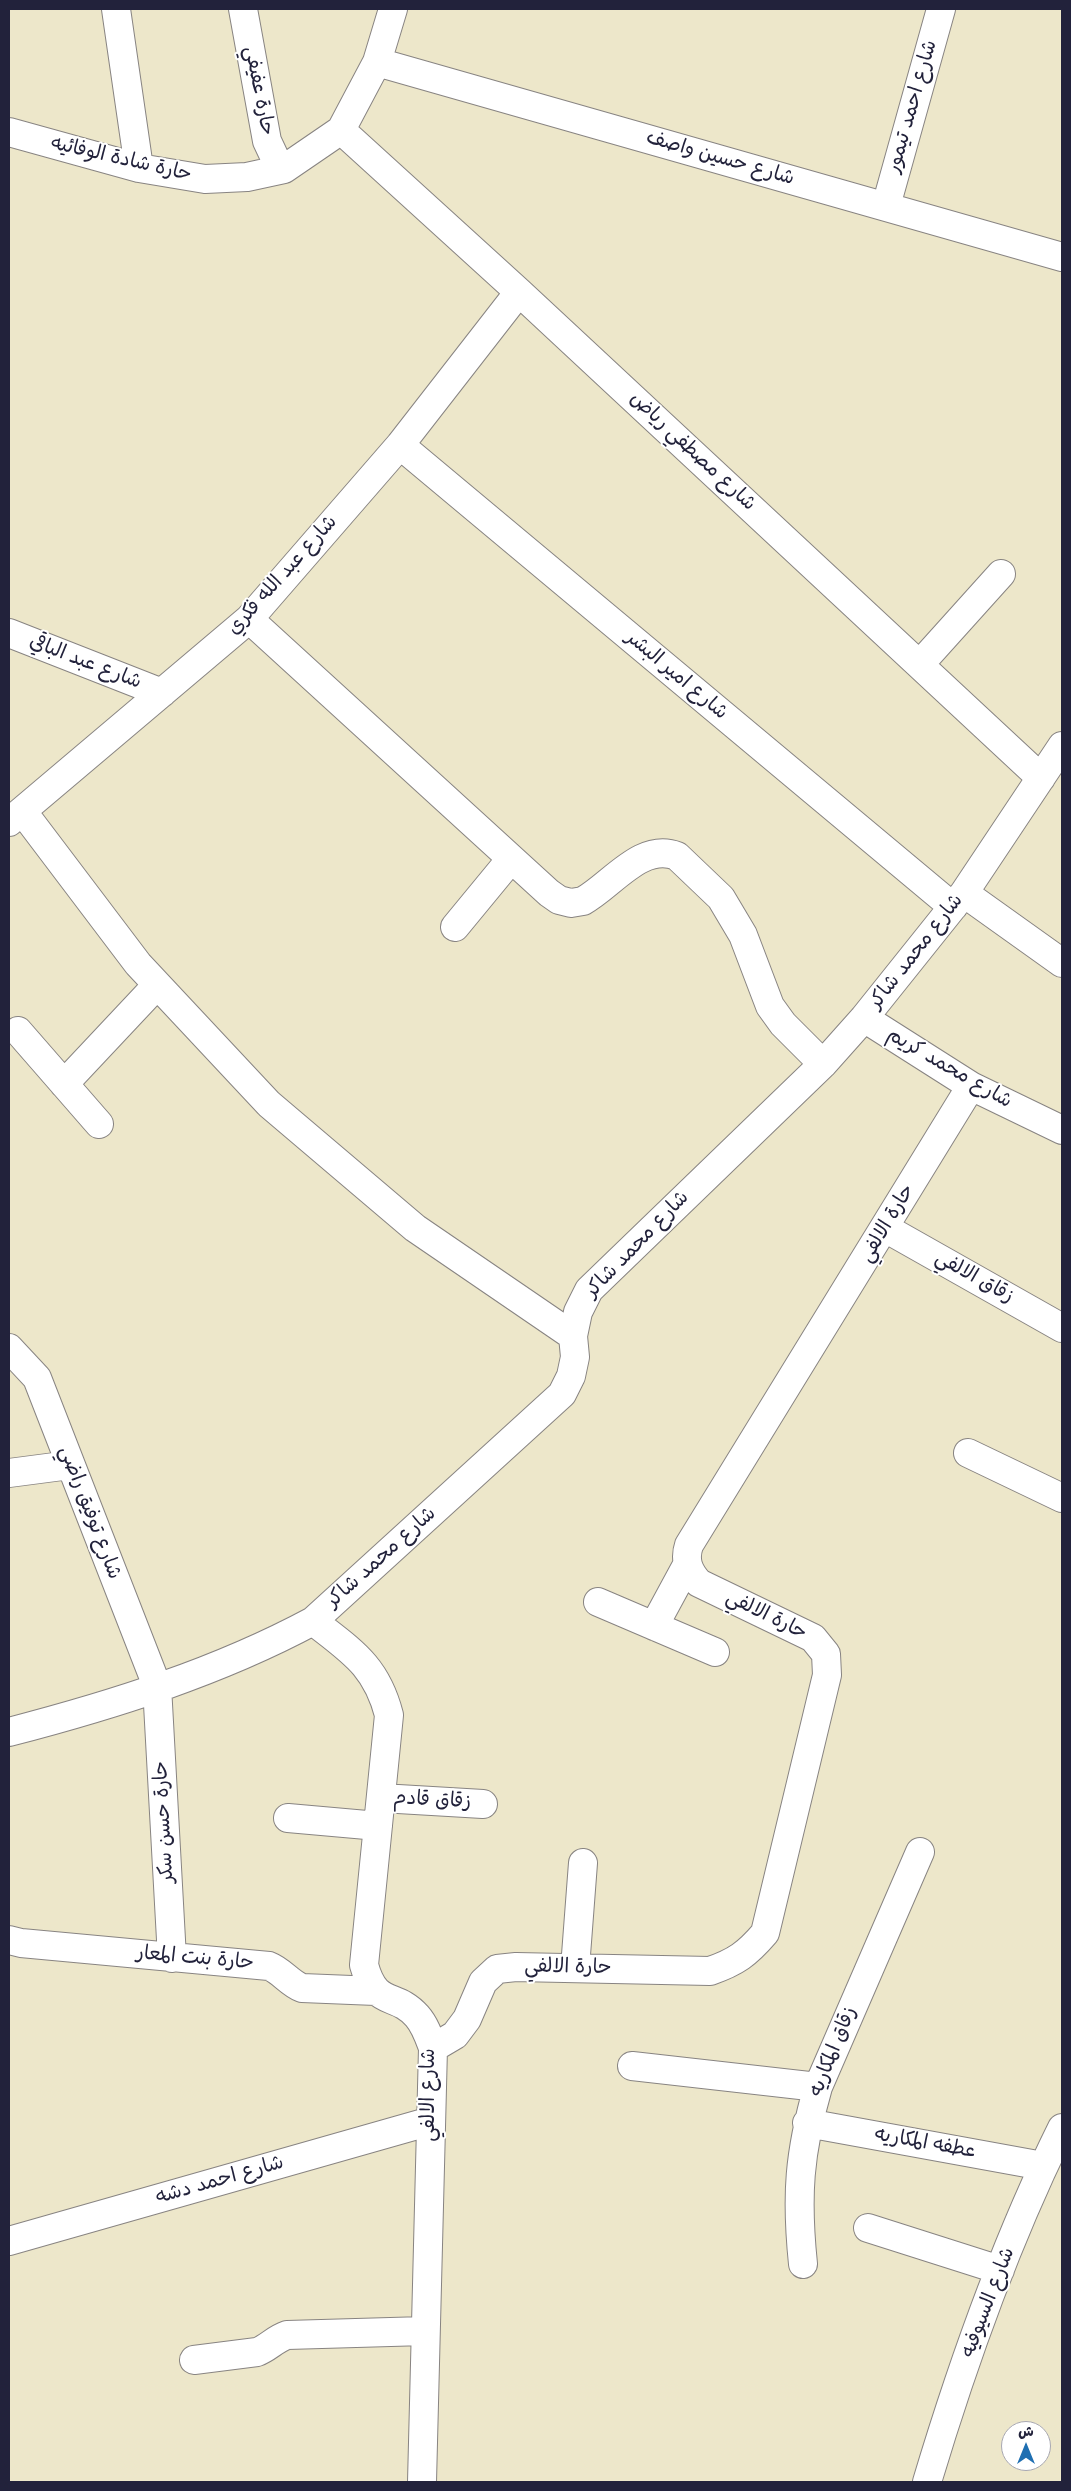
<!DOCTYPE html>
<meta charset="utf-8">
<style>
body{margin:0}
#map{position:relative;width:1071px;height:2491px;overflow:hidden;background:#ede7ca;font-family:Mynerve,"Playpen Sans Arabic",sans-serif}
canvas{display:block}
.frame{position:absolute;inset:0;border:10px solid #22223b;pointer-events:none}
.north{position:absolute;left:1001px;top:2421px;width:50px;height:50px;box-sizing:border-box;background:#fff;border:1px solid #a7a7b1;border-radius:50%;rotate:0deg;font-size:14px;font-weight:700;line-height:20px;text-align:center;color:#22223b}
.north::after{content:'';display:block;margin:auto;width:18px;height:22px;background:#1f6fb2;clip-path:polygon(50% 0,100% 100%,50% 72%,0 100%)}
</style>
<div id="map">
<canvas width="1071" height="2491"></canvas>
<div class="frame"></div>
<div class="north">ش</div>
</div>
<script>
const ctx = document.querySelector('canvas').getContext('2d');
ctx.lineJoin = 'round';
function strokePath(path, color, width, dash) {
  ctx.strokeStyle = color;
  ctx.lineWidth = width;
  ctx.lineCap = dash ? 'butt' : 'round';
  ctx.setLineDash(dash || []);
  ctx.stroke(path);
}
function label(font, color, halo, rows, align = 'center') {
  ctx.font = font + ' Mynerve,"Playpen Sans Arabic",sans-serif';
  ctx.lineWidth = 4;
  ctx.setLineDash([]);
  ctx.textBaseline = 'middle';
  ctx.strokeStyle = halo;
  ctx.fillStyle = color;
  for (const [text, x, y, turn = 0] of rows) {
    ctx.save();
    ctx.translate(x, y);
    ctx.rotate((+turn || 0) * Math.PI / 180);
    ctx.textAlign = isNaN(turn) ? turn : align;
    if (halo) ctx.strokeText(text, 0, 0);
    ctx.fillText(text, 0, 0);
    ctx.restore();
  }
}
const minor = new Path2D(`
 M 116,9 L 139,168
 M 243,9 L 267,141 L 275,158 L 284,169
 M 377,62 L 1062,257
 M 341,130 L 519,292 L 1041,778
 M 9,132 L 139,168 L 205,179 L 247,177 L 284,169 L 341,130 L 377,62 L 393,9
 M 886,206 L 941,9
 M 400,445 L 953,907
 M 249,619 L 549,893 L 559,900 L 571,903 L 583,901 C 612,885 641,842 677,856 L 721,898 L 743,935 L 770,1006 L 783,1024 L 823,1064
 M 9,633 L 162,693
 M 920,664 L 1001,574
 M 23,812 L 138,964 L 269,1104 L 415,1228 L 573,1336
 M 9,822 L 249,619 L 400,445 L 519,292
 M 964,893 L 1062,963
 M 455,927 L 511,859
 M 864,1018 L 971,1086 L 1062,1130
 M 18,1031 L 99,1124
 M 64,1084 L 157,985
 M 885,1228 L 1062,1328
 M 9,1348 L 37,1378 L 157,1686 L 172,1958
 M 968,1453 L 1062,1498
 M 9,1473 L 70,1465
 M 598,1602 L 715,1652
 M 313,1621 C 351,1651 376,1665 389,1715 L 364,1965 C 376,2009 395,1991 417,2016 C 425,2025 429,2037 433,2048 L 422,2482
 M 654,1626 L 687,1565
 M 9,1732 C 113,1705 218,1672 313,1621 L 562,1394 L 571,1376 L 575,1357 L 573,1336 L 578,1312 L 589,1290 L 823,1064 L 864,1018 L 964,893 L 1062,746
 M 381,1798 L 483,1804
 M 288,1818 L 378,1826
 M 9,1940 L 21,1943 L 269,1966 C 282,1971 289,1983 302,1988 L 376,1991
 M 575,1968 L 583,1863
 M 433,2048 L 455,2035 L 467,2019 L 483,1982 L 497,1969 L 516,1967 L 710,1971 C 736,1962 747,1954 765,1933 L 827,1675 L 826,1654 L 813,1638 L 699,1583 C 688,1571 684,1560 689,1545 L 971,1086
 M 632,2066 L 818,2087
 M 807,2123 L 1043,2166
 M 868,2228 L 1000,2270
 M 9,2241 L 431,2121
 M 803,2264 C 796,2196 799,2153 818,2087 L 920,1852
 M 194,2360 L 257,2352 C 268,2348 275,2339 287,2335 L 425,2331
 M 927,2482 C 963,2362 1006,2241 1062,2128`);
strokePath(minor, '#888482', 30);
strokePath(minor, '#fff', 28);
label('20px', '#22223b', '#fff', [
 ["حارة عفيفي",258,91,79],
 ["شارع احمد تيمور",913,107,-74],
 ["شارع حسين واصف",720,159,16],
 ["حارة شادة الوفائيه",121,160,13],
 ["شارع مصطفي رياض",692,452,43],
 ["شارع عبد الله فكري",283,576,-48],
 ["شارع عبد الباقي",85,663,21],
 ["شارع امير البشر",676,676,40],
 ["شارع محمد شاكر",917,952,-52],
 ["شارع محمد كريم",949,1069,30],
 ["حارة الالفي",888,1224,-59],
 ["شارع محمد شاكر",638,1245,-46],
 ["زقاق الالفي",974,1278,29],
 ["شارع توفيق راضي",89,1513,69],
 ["شارع محمد شاكر",382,1558,-42],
 ["حارة الالفي",766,1616,26],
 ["زقاق قادم",432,1801,3],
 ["حارة حسن سكر",165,1822,-93],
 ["حارة بنت المعار",195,1959,5],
 ["حارة الالفي",568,1968,1],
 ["زقاق المكاريه",834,2052,-68],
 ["شارع الالفي",430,2095,-90],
 ["عطفه المكاريه",925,2144,10],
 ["شارع احمد دشه",220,2181,-16],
 ["شارع السيوفيه",989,2303,-69]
]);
</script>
